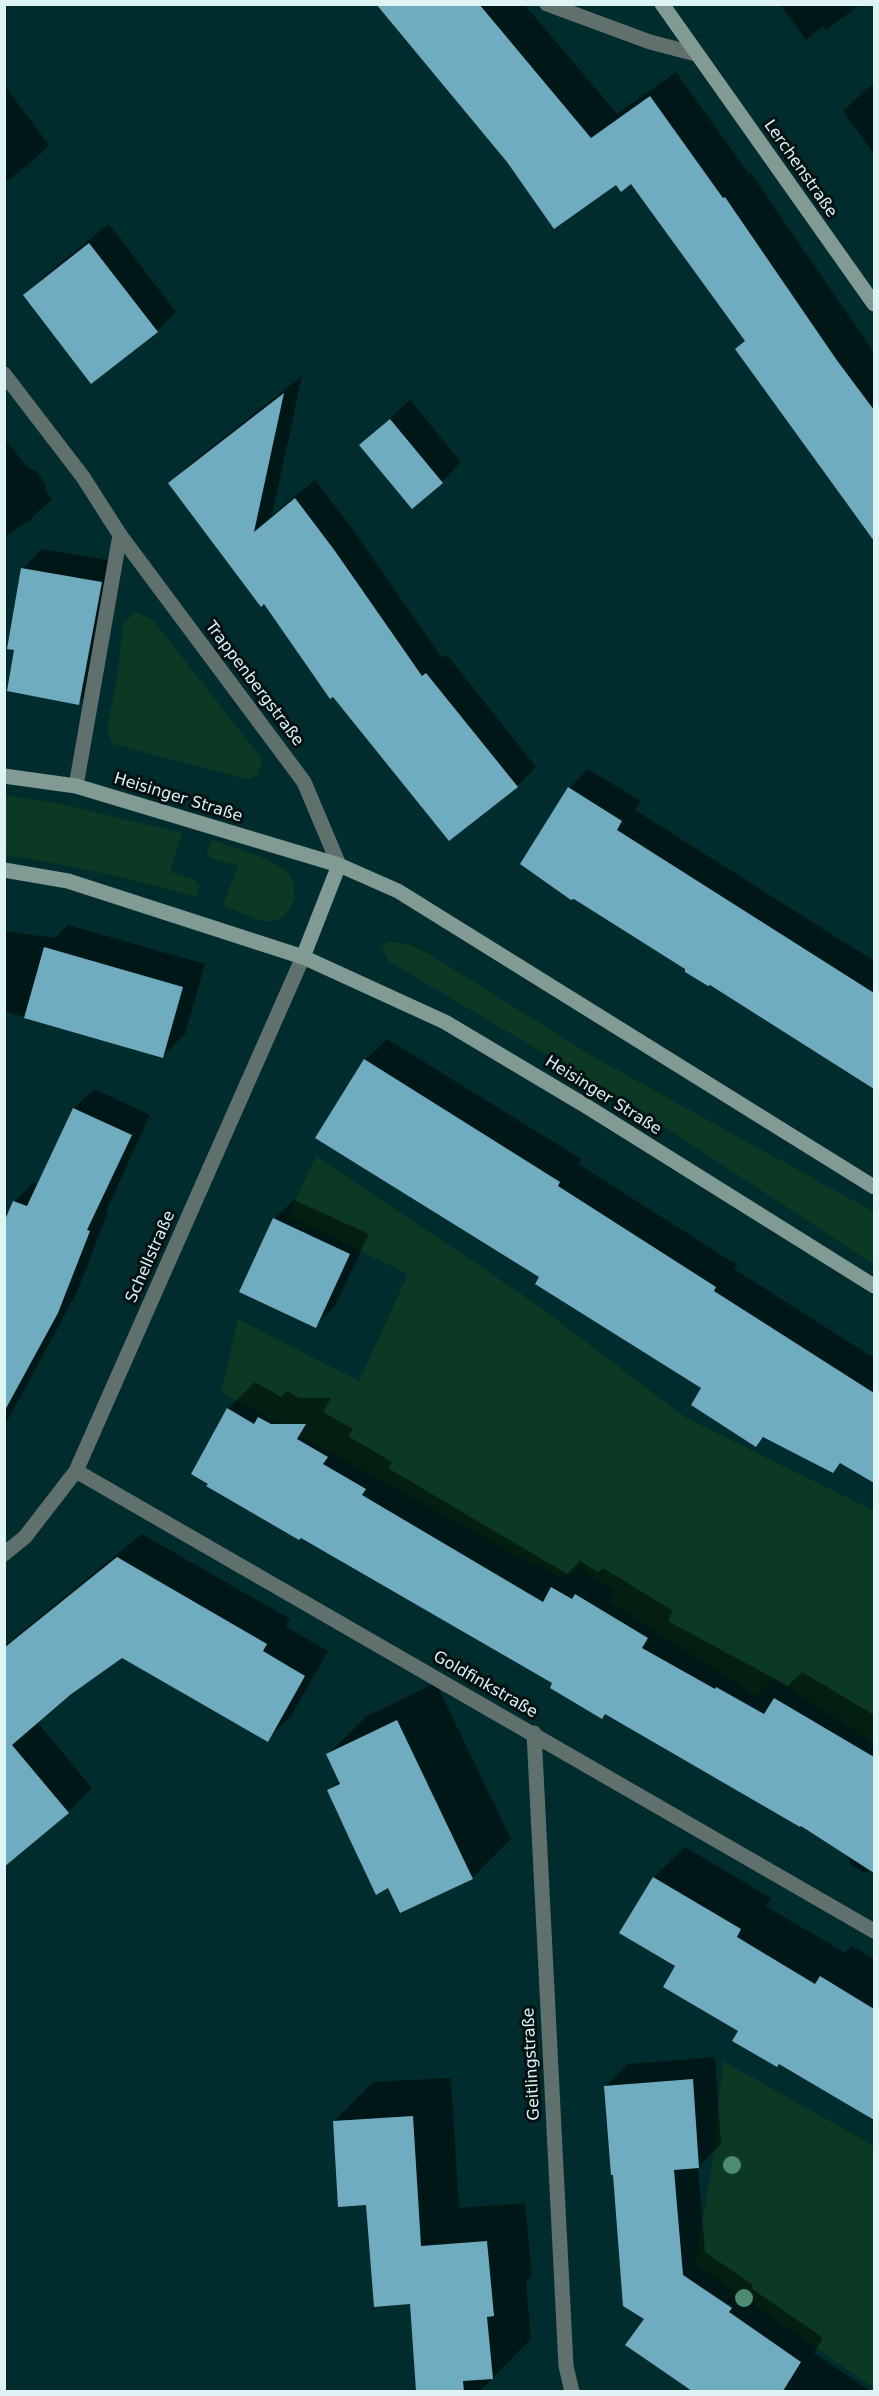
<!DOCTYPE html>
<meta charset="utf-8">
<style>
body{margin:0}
#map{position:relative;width:879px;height:2396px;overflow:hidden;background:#012c2d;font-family:"DejaVu Sans",sans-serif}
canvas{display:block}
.frame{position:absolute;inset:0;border:6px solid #def3f3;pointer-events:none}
</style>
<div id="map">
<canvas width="879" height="2396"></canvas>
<div class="frame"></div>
</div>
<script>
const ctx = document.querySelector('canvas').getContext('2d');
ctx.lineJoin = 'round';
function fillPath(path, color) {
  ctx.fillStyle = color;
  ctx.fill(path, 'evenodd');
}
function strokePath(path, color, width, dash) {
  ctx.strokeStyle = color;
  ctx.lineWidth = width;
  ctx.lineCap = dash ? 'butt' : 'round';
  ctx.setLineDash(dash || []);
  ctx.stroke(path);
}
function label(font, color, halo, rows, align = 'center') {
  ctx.font = font + ' "DejaVu Sans",sans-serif';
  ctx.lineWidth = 6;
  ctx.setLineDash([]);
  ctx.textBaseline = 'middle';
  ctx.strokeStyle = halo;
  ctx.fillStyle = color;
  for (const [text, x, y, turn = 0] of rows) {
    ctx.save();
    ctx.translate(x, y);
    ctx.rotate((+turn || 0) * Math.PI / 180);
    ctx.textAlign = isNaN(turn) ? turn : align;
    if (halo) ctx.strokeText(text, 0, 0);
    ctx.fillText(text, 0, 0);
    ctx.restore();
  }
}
fillPath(new Path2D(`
 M 136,612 L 152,619 L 255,750 L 262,760 L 258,775 L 249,779 L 242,778 L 113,744 L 107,731 L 118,671 L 123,623 Z
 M 5,795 L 61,804 L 182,833 L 170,872 L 193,879 L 200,885 L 196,897 C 133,879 69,865 5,855 Z
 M 212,840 C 231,847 271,858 285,870 C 302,884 295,918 271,921 C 259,922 235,910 223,905 L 238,866 L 211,858 L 207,854 Z
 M 388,942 L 408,944 L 431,955 L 592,1056 L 874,1212 L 874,1265 L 643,1112 L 390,962 L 382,949 Z
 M 316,1156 L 533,1302 L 685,1417 L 874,1511 L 874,1744 L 774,1678 L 756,1696 L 610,1603 L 614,1591 L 579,1568 L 564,1578 L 514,1554 L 221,1392 L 238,1319 L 359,1381 L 408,1274 L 288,1216 Z
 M 723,2061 L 874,2146 L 874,2388 L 695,2264 L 712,2166 Z`), '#0b3923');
fillPath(new Path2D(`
 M 378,4 L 524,4 L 617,114 L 676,72 L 749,174 L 751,173 L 874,353 L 874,541 L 842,496 L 844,494 L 746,340 L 631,182 L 616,183 L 509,161 Z
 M 780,4 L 861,4 L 826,30 L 823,26 L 806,40 Z
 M 874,83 L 874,154 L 843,111 Z
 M 4,85 L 49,145 L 29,164 L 4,183 Z
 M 109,224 L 176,312 L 157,331 L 25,295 L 44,276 Z
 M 302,376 L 272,515 L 315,480 L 354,531 L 442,658 L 447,655 L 536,767 L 517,786 L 264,602 L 170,484 L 190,464 Z
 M 410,400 L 461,462 L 442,482 L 361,445 Z
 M 4,438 L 28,468 L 35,470 L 46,484 L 45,490 L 52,499 L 32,518 L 4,538 Z
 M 42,549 L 121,562 L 98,683 L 78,703 L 16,649 L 22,569 Z
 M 588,769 L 641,801 L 635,810 L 874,961 L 874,1086 L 796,1036 L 569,788 Z
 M 68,925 L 205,964 L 185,1034 L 162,1057 L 4,1011 L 4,931 L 55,938 Z
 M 387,1039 L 581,1159 L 578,1164 L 737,1265 L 734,1269 L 874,1358 L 874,1481 L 841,1462 L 832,1471 L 766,1436 L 756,1445 L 703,1388 L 542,1276 L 365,1060 Z
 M 94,1089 L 150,1115 L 106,1211 L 108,1212 L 77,1292 L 4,1427 L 4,1226 L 14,1202 L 34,1182 L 39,1184 L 74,1108 Z
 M 294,1200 L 369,1234 L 335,1306 L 315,1326 L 274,1219 Z
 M 255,1382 L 281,1397 L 287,1391 L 299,1398 L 331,1398 L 323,1412 L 353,1429 L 348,1436 L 392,1462 L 388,1468 L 567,1574 L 580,1561 L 598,1572 L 603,1568 L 673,1611 L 668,1621 L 788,1686 L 802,1672 L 874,1715 L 874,1871 L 863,1872 L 850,1864 L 847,1854 L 801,1824 L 554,1683 L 228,1409 Z
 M 142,1534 L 290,1619 L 286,1627 L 328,1651 L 291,1716 L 267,1740 L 121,1656 L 70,1694 L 37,1722 L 92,1788 L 68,1812 L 4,1865 L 4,1646 Z
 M 436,1683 L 511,1839 L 472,1878 L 388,1886 L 329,1790 L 340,1780 L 328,1754 L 367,1716 Z
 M 685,1847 L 771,1898 L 766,1906 L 845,1953 L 852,1946 L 874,1959 L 874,2122 L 868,2118 L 870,2115 L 740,2031 L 677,1965 L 621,1932 L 654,1877 Z
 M 715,2057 L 721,2144 L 698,2167 L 705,2252 L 753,2285 L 751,2288 L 823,2338 L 814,2353 L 872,2392 L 695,2392 L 627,2344 L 646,2318 L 615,2173 L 605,2087 L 628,2064 Z
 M 451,2078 L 459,2208 L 525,2203 L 532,2276 L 526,2282 L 531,2339 L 479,2392 L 418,2392 L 412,2302 L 367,2204 L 334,2121 L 373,2082 Z`), '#0007');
fillPath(new Path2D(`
 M 376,4 L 479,4 L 591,138 L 650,96 L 723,198 L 725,197 L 836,359 L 874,410 L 874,541 L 735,349 L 745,341 L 631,184 L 621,192 L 616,185 L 554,229 L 507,162 Z
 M 89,243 L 158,332 L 91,384 L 23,295 Z
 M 284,393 L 254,532 L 295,498 L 335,551 L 422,676 L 426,673 L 518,787 L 449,841 L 333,697 L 330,699 L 264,604 L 261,607 L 168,483 Z
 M 390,419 L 443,483 L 412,509 L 359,445 Z
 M 21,568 L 102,582 L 79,705 L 7,691 L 14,650 L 7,649 Z
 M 568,787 L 622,821 L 617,830 L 874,993 L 874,1089 L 710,985 L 708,986 L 685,972 L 685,969 L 574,899 L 571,900 L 520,864 Z
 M 44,947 L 183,987 L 163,1058 L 24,1018 Z
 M 364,1059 L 560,1182 L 558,1186 L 716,1287 L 714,1291 L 874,1393 L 874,1483 L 840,1463 L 833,1473 L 763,1437 L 756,1447 L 691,1405 L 701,1388 L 535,1284 L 539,1277 L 315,1138 Z
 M 73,1108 L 132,1135 L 87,1230 L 90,1231 L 58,1313 L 4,1412 L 4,1222 L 13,1201 L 27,1206 Z
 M 273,1218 L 350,1254 L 316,1328 L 239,1292 Z
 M 227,1408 L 254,1424 L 258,1417 L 271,1424 L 306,1424 L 297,1439 L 328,1457 L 323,1464 L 366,1489 L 362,1495 L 543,1602 L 551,1587 L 572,1599 L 575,1594 L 648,1638 L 642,1648 L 715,1689 L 716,1687 L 764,1714 L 774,1698 L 874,1757 L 874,1873 L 801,1826 L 800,1827 L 605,1714 L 602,1719 L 550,1688 L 552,1683 L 301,1538 L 299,1540 L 206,1486 L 208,1484 L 191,1474 Z
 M 117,1557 L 267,1644 L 263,1651 L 305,1676 L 268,1742 L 122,1658 L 70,1695 L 12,1745 L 69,1813 L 4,1867 L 4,1648 Z
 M 397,1720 L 473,1879 L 400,1913 L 388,1888 L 376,1895 L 351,1842 L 327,1790 L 340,1784 L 326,1754 Z
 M 653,1877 L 741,1929 L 737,1937 L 815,1984 L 820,1976 L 874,2009 L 874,2120 L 779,2064 L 777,2067 L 732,2041 L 738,2031 L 663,1987 L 675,1966 L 619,1933 Z
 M 693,2079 L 699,2168 L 674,2170 L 683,2275 L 732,2308 L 729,2312 L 801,2362 L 783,2391 L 692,2391 L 625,2345 L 644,2319 L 623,2306 L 613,2175 L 611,2175 L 604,2086 Z
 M 413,2116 L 421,2246 L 487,2241 L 494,2316 L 487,2317 L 493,2379 L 463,2381 L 464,2391 L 416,2391 L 410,2304 L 374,2307 L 366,2205 L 338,2207 L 333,2121 Z`), '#6facbf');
strokePath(new Path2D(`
 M 76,786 L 120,535`), '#60706c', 15);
strokePath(new Path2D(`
 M 547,4 L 650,42 L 696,54
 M 4,374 L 83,477 L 120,535 L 304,782 L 339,865
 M 76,1471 L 874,1931
 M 4,1554 L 25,1537 L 76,1471 L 303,957
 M 534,1733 L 566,2366 L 572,2392`), '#60706c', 15);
strokePath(new Path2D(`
 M 662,4 L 874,304
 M 4,776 L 76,786 L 339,865 L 398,891 L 874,1187
 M 4,870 L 68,881 L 303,957 L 445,1022 L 586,1106 L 874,1286
 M 303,957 L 339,865`), '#819a94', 15);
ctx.fillStyle = '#4d8b73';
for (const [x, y] of [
 [732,2165],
 [744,2298]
]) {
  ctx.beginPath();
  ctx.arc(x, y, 9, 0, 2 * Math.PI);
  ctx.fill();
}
label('16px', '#def3f3', '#031112', [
 ["Lerchenstraße",800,169,55],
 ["Trappenbergstraße",254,684,53],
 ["Heisinger Straße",178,798,17],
 ["Heisinger Straße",603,1096,32],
 ["Schellstraße",151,1257,-66],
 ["Goldfinkstraße",485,1685,30],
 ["Geitlingstraße",532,2064,-93]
]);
</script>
